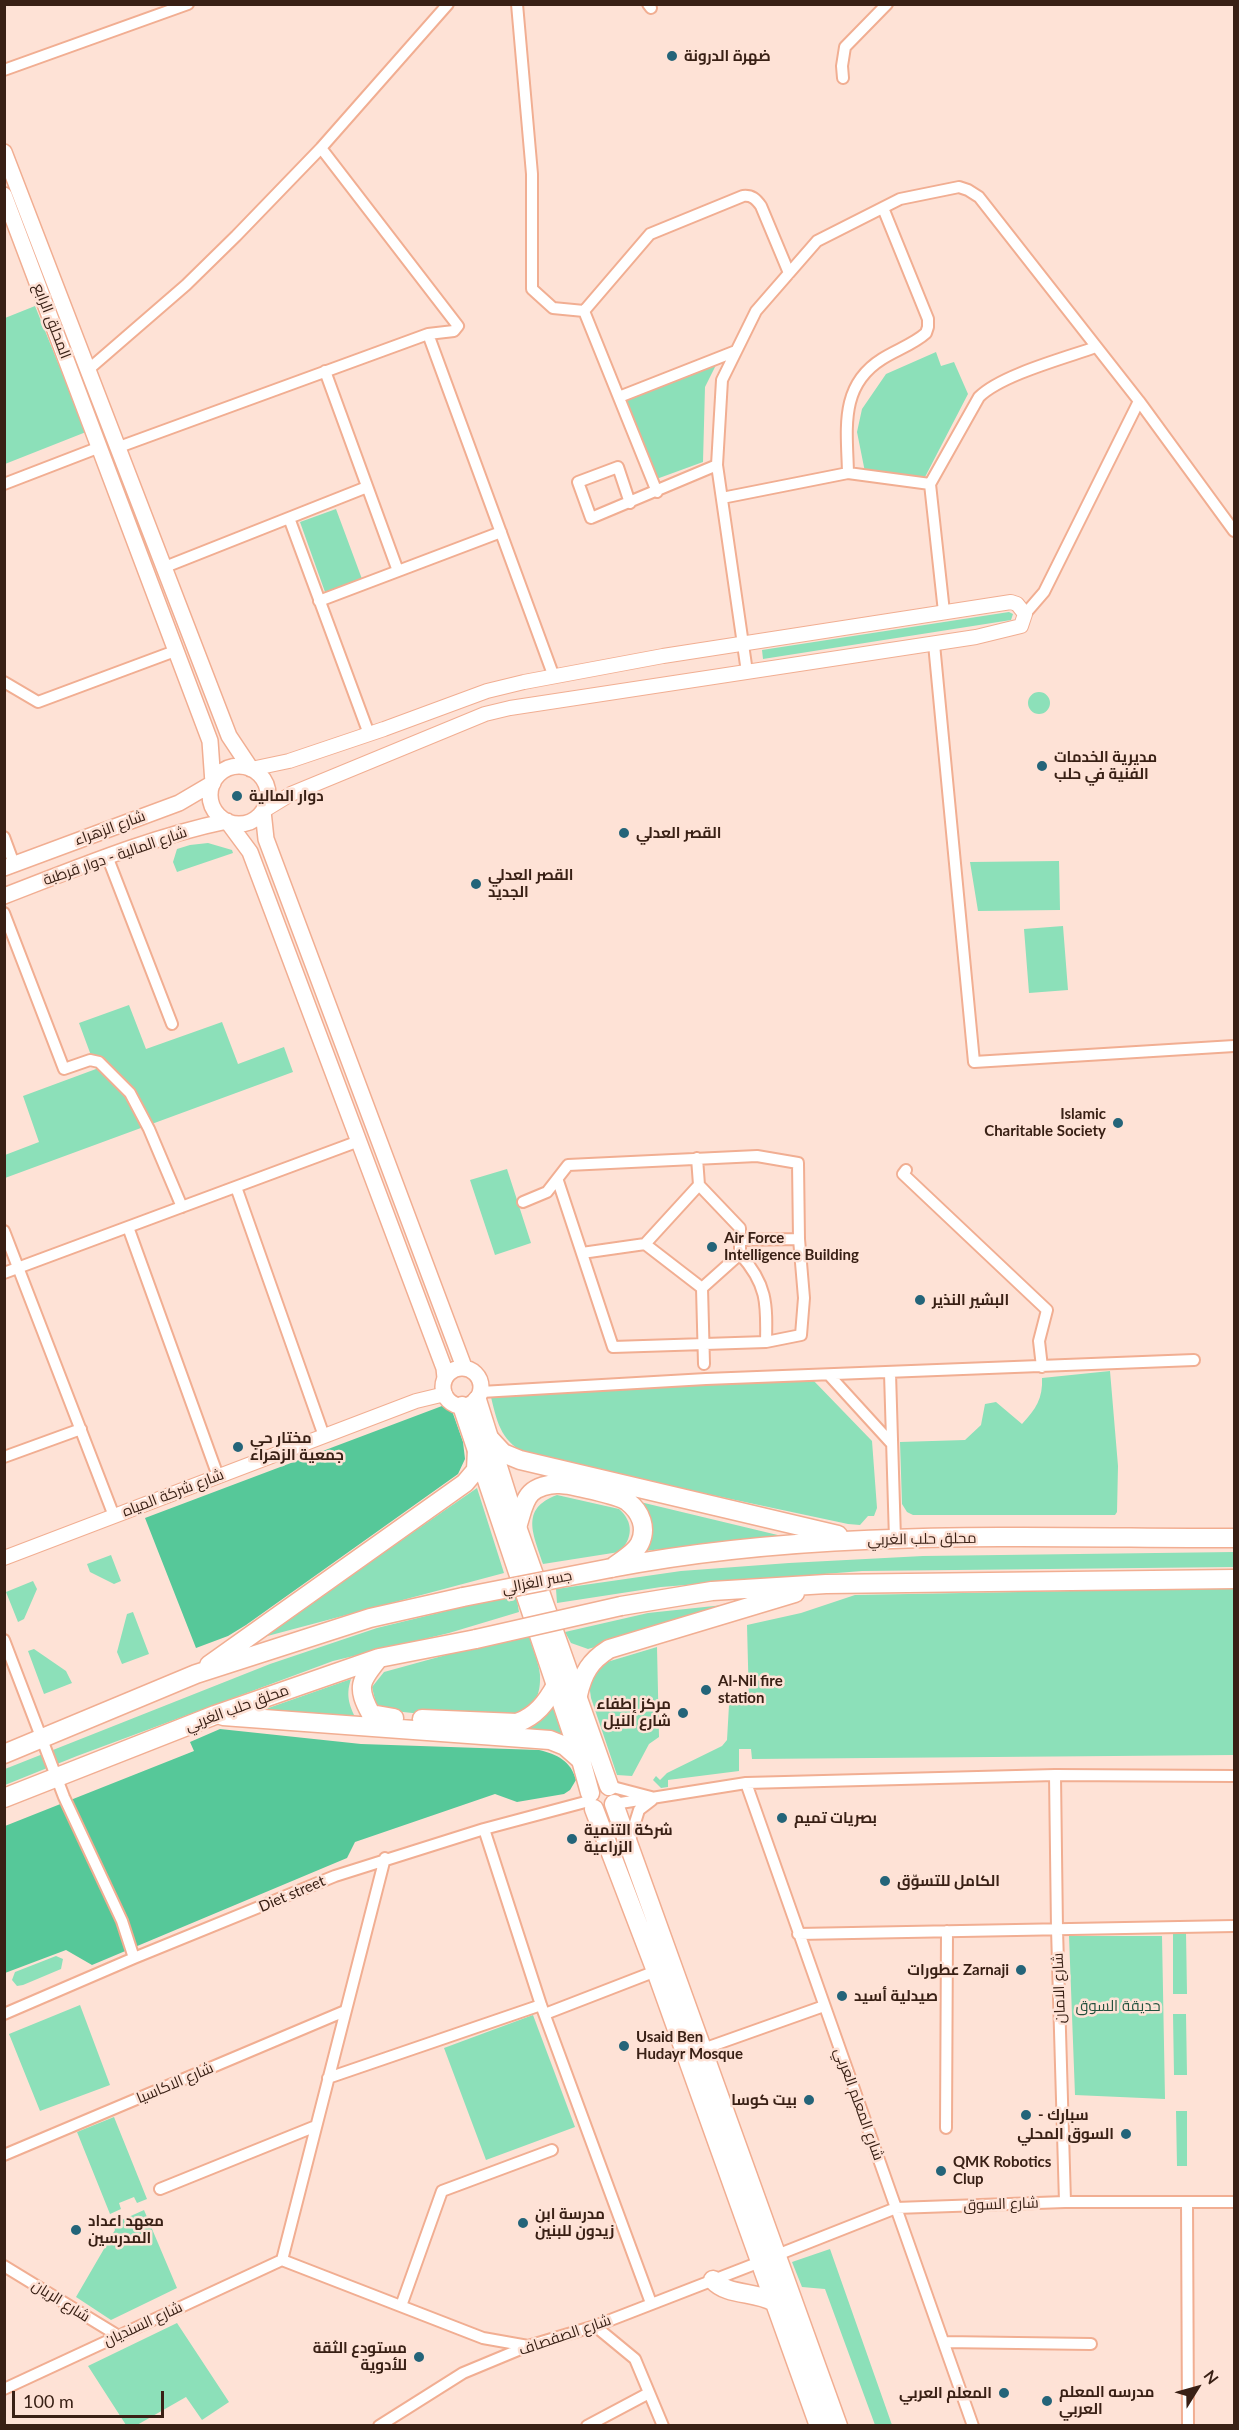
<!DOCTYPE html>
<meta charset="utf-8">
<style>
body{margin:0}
#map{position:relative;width:1239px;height:2430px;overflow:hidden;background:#fee2d6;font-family:Lato,sans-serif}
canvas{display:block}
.frame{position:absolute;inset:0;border:6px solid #392015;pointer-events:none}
.north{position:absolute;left:1167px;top:2358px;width:60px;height:60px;-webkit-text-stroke:4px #fee2d6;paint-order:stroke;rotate:53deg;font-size:16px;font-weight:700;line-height:24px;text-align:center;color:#392015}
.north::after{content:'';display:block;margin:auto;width:21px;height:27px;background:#392015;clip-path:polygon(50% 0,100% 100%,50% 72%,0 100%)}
.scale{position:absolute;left:12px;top:2391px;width:152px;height:27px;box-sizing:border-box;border:3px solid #392015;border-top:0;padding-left:8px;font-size:18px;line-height:21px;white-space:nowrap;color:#392015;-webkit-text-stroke:4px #fee2d6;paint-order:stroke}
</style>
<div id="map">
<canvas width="1239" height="2430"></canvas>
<div class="frame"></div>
<div class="north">N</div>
<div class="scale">100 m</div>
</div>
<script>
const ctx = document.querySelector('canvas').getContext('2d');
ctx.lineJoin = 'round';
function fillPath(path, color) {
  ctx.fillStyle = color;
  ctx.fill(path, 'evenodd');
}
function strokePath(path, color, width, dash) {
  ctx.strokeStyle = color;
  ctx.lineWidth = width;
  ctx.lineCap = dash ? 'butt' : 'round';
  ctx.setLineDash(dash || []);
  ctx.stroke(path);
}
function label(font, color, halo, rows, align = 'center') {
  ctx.font = font + ' Lato,Cairo,sans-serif';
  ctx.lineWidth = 5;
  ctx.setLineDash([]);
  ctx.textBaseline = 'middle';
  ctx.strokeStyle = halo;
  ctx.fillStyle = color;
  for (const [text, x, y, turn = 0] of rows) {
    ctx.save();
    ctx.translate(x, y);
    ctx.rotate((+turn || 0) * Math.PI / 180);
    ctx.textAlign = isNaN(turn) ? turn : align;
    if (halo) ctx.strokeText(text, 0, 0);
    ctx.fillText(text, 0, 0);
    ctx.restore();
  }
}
fillPath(new Path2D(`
 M 35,306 L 86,432 L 5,464 L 5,318 Z
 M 936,352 L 941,366 L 954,362 L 968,394 L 925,477 L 867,482 L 857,432 L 862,409 L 886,374 Z
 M 718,361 L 705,387 L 703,462 L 651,481 L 622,404 L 628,398 Z
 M 336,509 L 362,579 L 325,592 L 300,522 Z
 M 1009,612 L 1013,614 L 1011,620 L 763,659 L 762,650 Z
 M1028 703a11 11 0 1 1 22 0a11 11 0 1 1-22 0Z
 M 208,843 L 232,850 L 233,853 L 177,872 L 173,862 L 177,849 L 190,845 Z
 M 1059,861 L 1060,910 L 978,911 L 970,862 Z
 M 1063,926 L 1068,990 L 1029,993 L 1024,929 Z
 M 129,1005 L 146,1049 L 222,1022 L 238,1064 L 284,1047 L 293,1072 L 5,1178 L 5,1155 L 39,1142 L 23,1096 L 96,1069 L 79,1023 Z
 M 507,1169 L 531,1243 L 495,1255 L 470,1180 Z
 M 1110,1371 L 1118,1466 L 1117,1512 L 1115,1515 L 913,1515 L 907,1512 L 902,1504 L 900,1442 L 965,1440 L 981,1425 L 985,1404 L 996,1402 L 1022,1424 C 1036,1409 1043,1398 1042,1378 Z
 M 812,1379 L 872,1441 L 877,1508 L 874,1516 L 868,1516 L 860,1525 L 848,1524 L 529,1456 C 502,1441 498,1427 491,1397 Z
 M 477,1488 L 504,1573 L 260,1638 Z
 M 557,1495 L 619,1509 C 634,1522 633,1539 619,1552 L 543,1564 C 534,1535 519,1509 557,1495 Z
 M 636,1501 L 786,1537 L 643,1551 Z
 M 1234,1552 L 1234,1567 L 862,1571 L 661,1587 L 557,1603 L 556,1589 L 681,1571 L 789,1563 L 923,1556 Z
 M 111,1555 L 121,1581 L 114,1584 L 90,1572 L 87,1564 Z
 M 33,1581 L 37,1589 L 24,1619 L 18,1622 L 6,1592 Z
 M 1234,1588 L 1234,1755 L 752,1759 L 751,1749 L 739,1749 L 739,1771 L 668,1780 L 668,1787 L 661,1788 L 653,1780 L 656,1776 L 660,1780 L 667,1773 L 722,1746 L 727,1740 L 729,1705 L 749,1703 L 747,1625 L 801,1613 L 855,1595 Z
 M 516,1594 L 519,1612 L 449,1633 L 333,1661 L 77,1756 L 5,1785 L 5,1769 L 270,1664 L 377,1628 Z
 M 761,1601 L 588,1649 L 571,1643 L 565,1632 L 648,1613 Z
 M 133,1612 L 149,1654 L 122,1664 L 117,1652 L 127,1614 Z
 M 529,1635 C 532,1649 541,1666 540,1680 C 540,1695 533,1711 518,1718 C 503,1725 407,1712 385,1710 L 376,1704 L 372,1687 L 384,1672 L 464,1650 Z
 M 657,1647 L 659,1737 L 649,1744 L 632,1776 L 617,1775 L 591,1698 L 589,1684 L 592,1676 L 607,1662 Z
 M 34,1649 L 66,1671 L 72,1683 L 44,1694 L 28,1651 Z
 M 351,1679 C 345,1697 350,1707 358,1723 L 257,1712 Z
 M 551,1702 L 564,1740 L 520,1730 Z
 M 1173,1931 L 1186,1932 L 1187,1994 L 1173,1994 Z
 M 1069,1936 L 1162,1936 L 1165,2099 L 1075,2095 Z
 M 56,1956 L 63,1959 L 61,1969 L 23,1985 L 17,1986 L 12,1980 L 15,1972 Z
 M 80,2005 L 110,2085 L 40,2111 L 9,2034 Z
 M 1173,2014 L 1186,2014 L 1187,2075 L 1174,2075 Z
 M 533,2015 L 575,2127 L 486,2160 L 444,2048 Z
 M 1176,2111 L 1187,2111 L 1187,2166 L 1177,2166 Z
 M 114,2117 L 147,2199 L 137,2203 L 134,2197 L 119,2203 L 121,2209 L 110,2214 L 77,2132 Z
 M 144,2210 L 177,2288 L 111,2320 L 76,2297 L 115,2230 L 113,2224 Z
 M 830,2249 L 892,2425 L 875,2425 L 825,2289 L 802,2287 L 792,2262 Z
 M 177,2323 L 229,2402 L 202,2420 L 186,2397 L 137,2425 L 126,2425 L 88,2366 Z`), '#8ce0b9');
fillPath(new Path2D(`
 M 442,1406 L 451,1408 L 463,1442 L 465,1459 L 458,1474 L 246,1625 L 228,1636 L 196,1648 L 145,1518 Z
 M 220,1729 L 361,1744 L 539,1750 C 557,1754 571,1761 576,1780 L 570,1790 L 564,1794 L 517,1802 L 495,1794 L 355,1842 L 347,1858 L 92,1965 L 66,1950 L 5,1973 L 5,1826 L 194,1751 L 190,1742 Z`), '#56c899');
const minor = new Path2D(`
 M 517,4 L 532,174 L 532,289 L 553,308 L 584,311 L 650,234 L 743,196 C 752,195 756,199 761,206 L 789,273
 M 648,4 L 651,8
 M 4,70 L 188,4
 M 843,78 L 842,66 L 845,47 L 887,4
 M 321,148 L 458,326 L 454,331 L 428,334
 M 584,311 L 657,492
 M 89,369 L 186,285 L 236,236 L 321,148 L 448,4
 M 325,371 L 398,571
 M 619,397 L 736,351
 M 119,447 L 428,334 L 554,677
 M 848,473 L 930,484 L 979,397 C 1001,375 1065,358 1096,347
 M 4,484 L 100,447
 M 930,484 L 944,612
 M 722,498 L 848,473 C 847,429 839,386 882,359 C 896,350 914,344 926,333 L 928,327 L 928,319 L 883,208
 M 630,503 L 618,467 L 578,482 L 591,518 L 717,465
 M 289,518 L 369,734
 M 165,567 L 367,487
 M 319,601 L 501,532
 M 1025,614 L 1044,592 L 1139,401 L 1234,531
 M 934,644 L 974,1062 L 1234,1046
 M 747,672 L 717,465 L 722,380 L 756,311 L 817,241 L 900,199 L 959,187 L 968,190 L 979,197 L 1139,401
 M 4,682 L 38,702 L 175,651
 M 4,837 L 14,864
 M 107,856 L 172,1024
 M 4,913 L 64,1069 L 90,1060 L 99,1062 L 130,1093 L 149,1129 L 182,1207
 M 697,1158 L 699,1185
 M 906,1170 L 903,1174 L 1047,1310 L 1039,1341 L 1042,1367
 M 699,1185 L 740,1228 L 740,1254 L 702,1288 L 645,1244 Z
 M 236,1187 L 324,1436
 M 523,1202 L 547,1192 L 568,1165 L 757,1156 L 798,1163 L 799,1239 L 804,1298 L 801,1335 L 766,1342 L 613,1347 L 558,1181
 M 128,1227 L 218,1476
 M 4,1231 L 114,1516
 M 741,1240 L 799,1239
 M 582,1253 L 645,1244
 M 740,1254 C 767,1284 767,1303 766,1342
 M 4,1273 L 359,1141
 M 702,1288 L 704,1364
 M 890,1373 L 895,1539
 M 829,1375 L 892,1444
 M 481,1392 L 706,1379 L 1194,1360
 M 4,1457 L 81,1429
 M 4,1640 L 64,1797 L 122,1921 L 134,1958
 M 1055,1775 L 1057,1929 L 1065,2202
 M 746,1783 L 973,2426
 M 609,1786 L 651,1797
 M 614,1804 L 746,1783 L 1055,1775 L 1234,1776
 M 484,1829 L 541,2005 L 651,2303
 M 629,1842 L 639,1810 L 652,1800
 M 385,1858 L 282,2260 L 483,2338 L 528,2346
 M 798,1934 L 1234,1926
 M 4,2014 L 134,1958 L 335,1876 L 484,1829 L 589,1801
 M 545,2014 L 656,1971
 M 703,2049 L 824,2006
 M 328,2078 L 541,2005
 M 946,2128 L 947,1931
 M 4,2155 L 345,2011
 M 160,2189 L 316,2126
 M 1187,2202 L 1188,2426
 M 777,2255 L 896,2208 L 1065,2202 L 1234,2202
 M 4,2266 L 117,2335
 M 401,2306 L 442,2191 L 552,2150
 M 595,2326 L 635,2359 L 663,2426
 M 944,2342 L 1091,2344
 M 4,2389 L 282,2260
 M 379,2426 L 463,2373 L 528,2346 L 595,2326 L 760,2262
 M 587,2426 L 649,2393`);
const tertiary = new Path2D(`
 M 251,769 L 289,761 L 384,729 L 487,691 L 524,682 L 663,656 L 1011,602 L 1017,604 L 1025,614 L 1021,626 L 976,637 L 510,708 L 485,714 L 291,794 L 263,811
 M 4,1558 L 416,1401 L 445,1394`);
const secondary = new Path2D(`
 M 4,152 L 229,736 L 251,769
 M 4,195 L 210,741 L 213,783
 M210 795a29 29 0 1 1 58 0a29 29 0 1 1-58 0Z
 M 263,811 L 266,839 L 464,1367
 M 4,868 L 179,803 L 213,783
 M 4,896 C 77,868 150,837 227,821 L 250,852 L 444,1368 L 445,1378
 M443 1387a19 19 0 1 1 38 0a19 19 0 1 1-38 0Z`);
const primary = new Path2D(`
 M 477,1400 L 517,1527 L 609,1786
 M 462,1406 L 581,1760 L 590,1793
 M 614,1804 L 838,2426
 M 594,1809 L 656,1971 L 819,2426
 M 713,2280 C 727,2296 755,2291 774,2302`);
const trunk = new Path2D(`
 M 490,1439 L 503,1453 L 520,1460 L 838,1535
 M 517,1527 C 521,1516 523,1501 531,1493 C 537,1487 549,1484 557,1484 C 567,1483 621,1496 628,1502 C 641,1512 647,1528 640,1543 C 636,1552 621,1561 613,1567
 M 611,1568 C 816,1528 1027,1538 1234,1538
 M 621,1606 L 712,1591 L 826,1584 L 1234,1579
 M 379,1658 C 360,1681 356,1687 371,1714 L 394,1718
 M 209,1665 L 465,1483 L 476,1470 L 477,1449
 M 578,1695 C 583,1673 590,1661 609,1649 L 795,1593
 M 223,1716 L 550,1740 L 565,1746 L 581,1760
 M 422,1719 L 517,1723 C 536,1716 546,1703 556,1685
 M 4,1754 L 196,1674 L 370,1618 L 463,1597
 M 4,1798 L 215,1715 L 379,1658 L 476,1639`);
strokePath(minor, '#f1ae92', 14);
strokePath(tertiary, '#f1ae92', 16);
strokePath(secondary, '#f1ae92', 18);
strokePath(primary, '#f1ae92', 21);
strokePath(trunk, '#f1ae92', 21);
strokePath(minor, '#fff', 10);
strokePath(tertiary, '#fff', 14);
strokePath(secondary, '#fff', 15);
strokePath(primary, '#fff', 18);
strokePath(trunk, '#fff', 18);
const trunkBridge = new Path2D(`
 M 463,1597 L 611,1568
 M 476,1639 L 621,1606`);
strokePath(trunkBridge, '#f1ae92', 21, []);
strokePath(trunkBridge, '#fff', 18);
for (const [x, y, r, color] of [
 [672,56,6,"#246479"],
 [1042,766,6,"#246479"],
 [237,796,6,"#246479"],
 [624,833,6,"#246479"],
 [476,884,6,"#246479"],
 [1118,1123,6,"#246479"],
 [712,1247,6,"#246479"],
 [920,1300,6,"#246479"],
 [238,1447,6,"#246479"],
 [706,1690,6,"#246479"],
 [683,1713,6,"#246479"],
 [782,1818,6,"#246479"],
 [572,1839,6,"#246479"],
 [885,1881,6,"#246479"],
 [1021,1970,6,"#246479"],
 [842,1996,6,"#246479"],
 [624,2046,6,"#246479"],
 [809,2100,6,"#246479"],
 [1026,2115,6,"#246479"],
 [1126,2134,6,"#246479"],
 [941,2171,6,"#246479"],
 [523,2223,6,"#246479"],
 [76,2230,6,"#246479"],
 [419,2357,6,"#246479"],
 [1004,2393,6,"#246479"],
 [1047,2401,6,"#246479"]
]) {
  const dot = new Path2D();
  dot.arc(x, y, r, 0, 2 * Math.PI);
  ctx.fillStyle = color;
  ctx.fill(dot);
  strokePath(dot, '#fee2d6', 2);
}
label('bold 15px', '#392015', '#fee2d6', [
 ["ضهرة الدرونة",684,56],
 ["مديرية الخدمات",1054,757],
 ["الفنية في حلب",1054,774],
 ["دوار المالية",249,796],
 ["القصر العدلي",636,833],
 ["القصر العدلي",488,875],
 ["الجديد",488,892],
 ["Islamic",1106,1114,"right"],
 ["Charitable Society",1106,1131,"right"],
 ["Air Force",724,1238],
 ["Intelligence Building",724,1255],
 ["البشير النذير",932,1300],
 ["مختار حي",250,1438],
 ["جمعية الزهراء",250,1455],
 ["Al-Nil fire",718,1681],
 ["station",718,1698],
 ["مركز إطفاء",671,1704,"right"],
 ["شارع النيل",671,1721,"right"],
 ["بصريات تميم",794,1818],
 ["شركة التنمية",584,1830],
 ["الزراعية",584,1847],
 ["الكامل للتسوّق",897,1881],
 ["عطورات Zarnaji",1009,1970,"right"],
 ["صيدلية أسيد",854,1996],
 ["Usaid Ben",636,2037],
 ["Hudayr Mosque",636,2054],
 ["بيت كوسا",797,2100,"right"],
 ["- سبارك",1038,2115],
 ["السوق المحلي",1114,2134,"right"],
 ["QMK Robotics",953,2162],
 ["Clup",953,2179],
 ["مدرسة ابن",535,2214],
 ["زيدون للبنين",535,2231],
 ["معهد اعداد",88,2221],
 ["المدرسين",88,2238],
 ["مستودع الثقة",407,2348,"right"],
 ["للأدوية",407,2365,"right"],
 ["مدرسه المعلم",1059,2392],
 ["العربي",1059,2409],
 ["المعلم العربي",992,2393,"right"]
], 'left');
label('15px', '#392015', '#fee2d6', [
 ["المحلق الرابع",52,321,69],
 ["شارع الزهراء",110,828,-20],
 ["شارع المالية - دوار قرطبة",115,856,-19],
 ["شارع شركة المياه",173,1493,-21],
 ["محلق حلب الغربي",922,1539,-1],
 ["جسر الغزالي",537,1582,-11],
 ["محلق حلب الغربي",237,1708,-20],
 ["Diet street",292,1894,-23],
 ["شارع الامان",1059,1988,-92],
 ["شارع الاكاسيا",175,2083,-23],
 ["شارع المعلم العربي",859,2104,70],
 ["شارع السوق",1001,2204,-2],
 ["شارع الريان",61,2301,32],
 ["شارع السنديان",143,2324,-25],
 ["شارع الصفصاف",565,2335,-19]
]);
label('15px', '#23523e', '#fee2d6', [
 ["حديقة السوق",1118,2006]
]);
</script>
